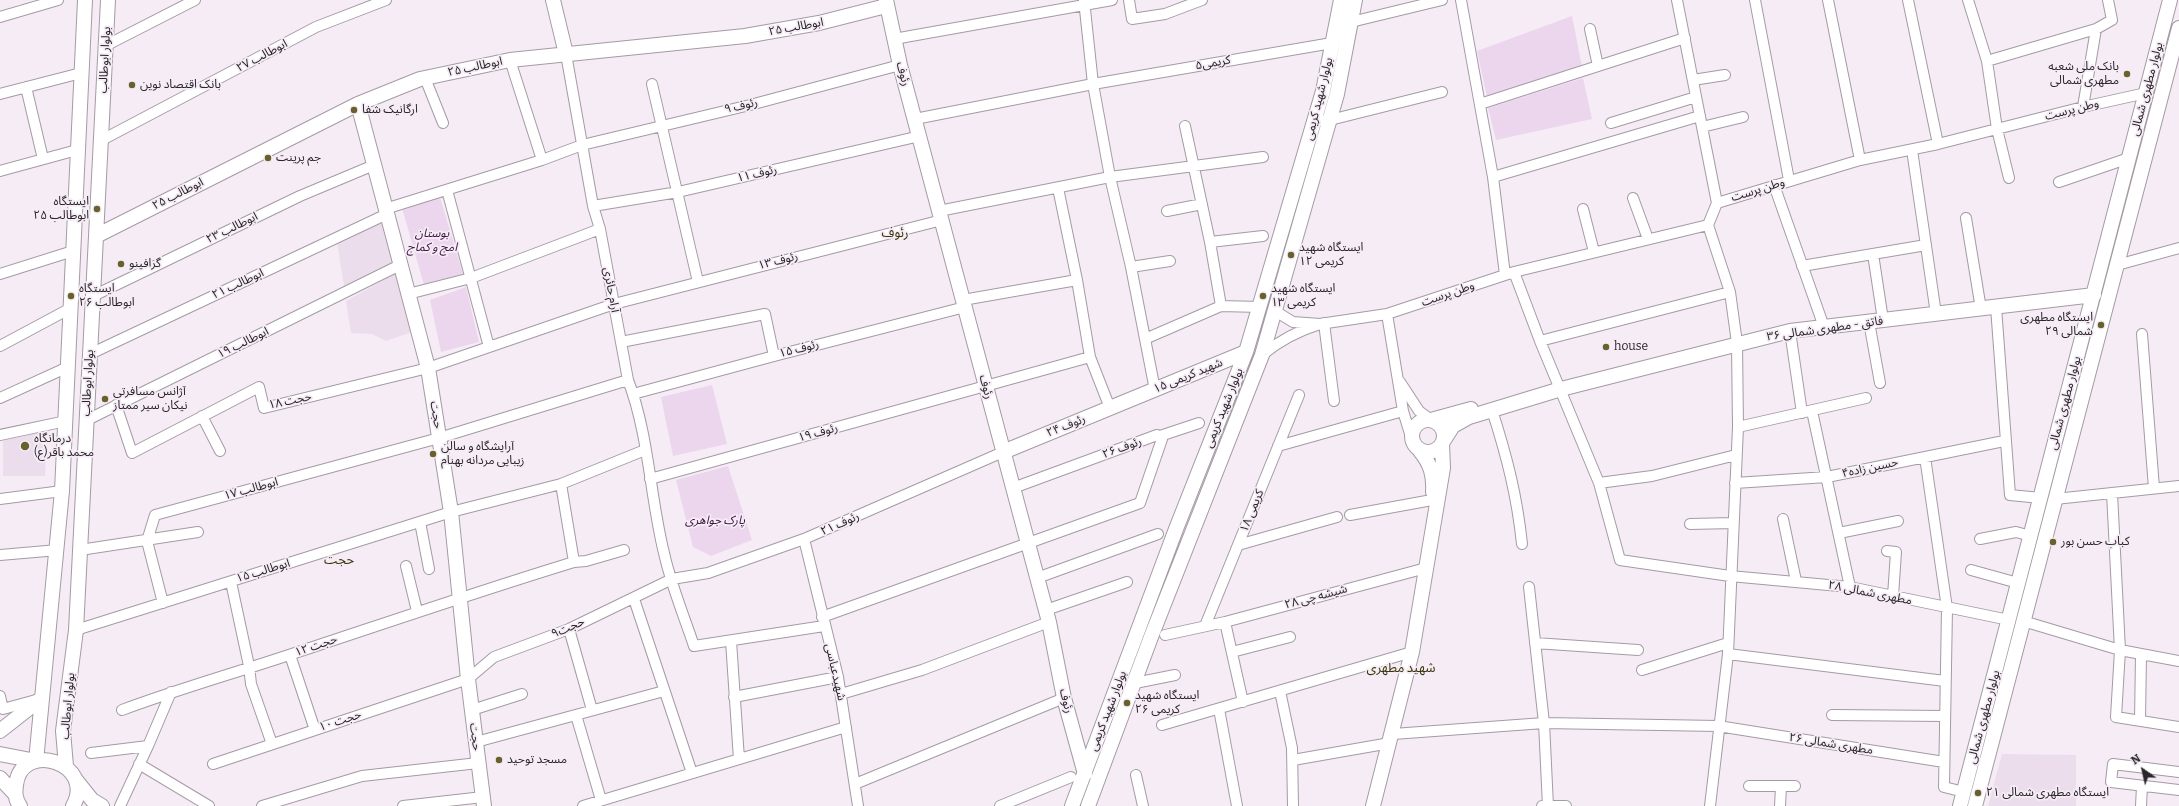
<!DOCTYPE html>
<meta charset="utf-8">
<style>
body{margin:0}
#map{position:relative;width:2179px;height:806px;overflow:hidden;background:#f5ecf6;font-family:Bitter,serif}
canvas{display:block}
.north{position:absolute;left:2123px;top:750px;width:40px;height:40px;-webkit-text-stroke:3px #f5ecf6;paint-order:stroke;rotate:326deg;font-size:11px;font-weight:700;line-height:16px;text-align:center;color:#292529}
.north::after{content:'';display:block;margin:auto;width:14px;height:18px;background:#292529;clip-path:polygon(50% 0,100% 100%,50% 72%,0 100%)}
</style>
<div id="map">
<canvas width="2179" height="806"></canvas>
<div class="north">N</div>
</div>
<script>
const ctx = document.querySelector('canvas').getContext('2d');
ctx.lineJoin = 'round';
function fillPath(path, color) {
  ctx.fillStyle = color;
  ctx.fill(path, 'evenodd');
}
function strokePath(path, color, width, dash) {
  ctx.strokeStyle = color;
  ctx.lineWidth = width;
  ctx.lineCap = dash ? 'butt' : 'round';
  ctx.setLineDash(dash || []);
  ctx.stroke(path);
}
function label(font, color, halo, rows, align = 'center') {
  ctx.font = font + ' Bitter,"Noto Sans Arabic",serif';
  ctx.lineWidth = 3.5;
  ctx.setLineDash([]);
  ctx.textBaseline = 'middle';
  ctx.strokeStyle = halo;
  ctx.fillStyle = color;
  for (const [text, x, y, turn = 0] of rows) {
    ctx.save();
    ctx.translate(x, y);
    ctx.rotate((+turn || 0) * Math.PI / 180);
    ctx.textAlign = isNaN(turn) ? turn : align;
    if (halo) ctx.strokeText(text, 0, 0);
    ctx.fillText(text, 0, 0);
    ctx.restore();
  }
}
fillPath(new Path2D(`
 M 385,220 L 394,264 L 344,286 L 337,242 Z
 M 398,272 L 412,332 L 386,341 L 372,334 L 351,333 L 346,301 Z
 M 47,429 L 45,476 L 3,476 L 3,438 Z
 M 2002,754 L 2076,755 L 2076,806 L 1988,806 Z`), '#ecdded');
fillPath(new Path2D(`
 M 1572,16 L 1582,67 L 1487,97 L 1477,51 Z
 M 1583,78 L 1592,119 L 1496,140 L 1488,108 Z
 M 440,197 L 463,274 L 424,285 L 402,208 Z
 M 466,287 L 479,342 L 441,352 L 430,300 Z
 M 712,385 L 727,444 L 673,456 L 661,397 Z
 M 728,466 L 752,540 L 711,556 L 693,547 L 676,480 Z`), '#ecd6ee');
const street = new Path2D(`
 M 1084,0 L 1093,84 L 1110,177 L 1131,267 L 1155,390
 M 1129,0 L 1132,19 L 1165,14 L 1202,0
 M 1461,0 L 1493,177 L 1505,275
 M 1677,0 L 1717,203
 M 1755,0 L 1789,180
 M 1828,0 L 1860,160
 M 1908,0 L 1938,144
 M 1968,0 L 1987,61 L 1997,129 L 2009,178
 M 0,17 L 58,0
 M 1351,22 L 1442,0
 M 1590,29 L 1598,66
 M 894,39 L 1112,0
 M 105,46 L 195,0
 M 566,54 L 593,206 L 600,229 L 628,380 C 649,435 650,497 664,553 C 671,585 684,616 694,646 L 824,626
 M 510,60 L 542,160
 M 1987,61 L 2096,29 L 2112,20 L 2108,0
 M 425,78 L 443,123
 M 1693,80 L 1725,75
 M 652,84 L 698,282
 M 26,87 L 43,159
 M 0,94 L 81,73
 M 1480,104 L 1685,38
 M 2083,107 L 2096,29
 M 915,119 L 1093,84 L 1332,43
 M 1314,121 L 1330,120 L 1442,92
 M 1611,123 L 1696,97
 M 1185,126 L 1210,242 L 1221,306
 M 1702,127 L 1743,117
 M 100,141 L 316,27 L 386,0
 M 1912,150 L 1936,314
 M 0,171 L 77,150
 M 1493,177 L 1700,116
 M 2059,182 L 2129,158
 M 1774,185 L 1824,327
 M 1058,188 L 1077,280 L 1090,357 L 1110,408
 M 447,190 L 489,347
 M 1633,198 L 1648,239
 M 593,206 L 678,192 L 920,136
 M 385,209 L 542,160 L 582,145 L 750,105 L 900,65
 M 1583,209 L 1594,252
 M 939,211 L 1110,177 L 1263,157
 M 1167,211 L 1202,204
 M 1966,218 L 1981,309
 M 1708,225 L 1730,292 L 1737,343 L 1738,427 L 1728,654 L 1710,806
 M 1708,225 L 1717,203 L 1860,160 L 1938,144 L 2083,107 L 2146,93
 M 1210,242 L 1263,236
 M 1873,254 L 1883,320
 M 2117,265 L 2179,248
 M 1802,266 L 1926,245
 M 1131,267 L 1170,261
 M 1514,272 L 1540,341 L 1599,483 L 1620,560 L 1730,576 L 1850,587 L 2009,620
 M 0,274 L 73,251
 M 408,294 L 471,278 L 600,229
 M 93,296 L 300,196 L 374,165
 M 963,300 L 1077,280
 M 1996,307 L 2010,495 L 2041,498
 M 1387,314 L 1403,411 L 1411,437
 M 1869,322 L 1880,383
 M 1324,323 L 1334,401
 M 1320,324 L 1387,314 L 1514,272 L 1708,225
 M 1790,331 L 1802,413
 M 2142,334 L 2154,488
 M 1145,339 L 1221,306 L 1260,307
 M 1540,341 L 1730,292
 M 621,342 L 765,314 L 774,356
 M 0,346 L 71,308
 M 90,354 L 387,214
 M 1262,355 C 1280,340 1297,331 1320,324 L 1293,322 L 1275,311
 M 1400,382 L 1419,411 L 1431,420
 M 633,394 L 774,356 L 965,307
 M 0,398 L 68,367
 M 116,405 L 132,453 L 259,387 L 264,408 L 428,368 L 614,304 L 942,220
 M 1492,410 C 1507,457 1517,496 1522,544
 M 1812,411 L 1850,587
 M 202,416 L 220,451
 M 87,420 L 400,265
 M 1738,427 L 1866,398
 M 0,435 L 66,421
 M 1160,436 L 1199,423
 M 1278,446 L 1403,411
 M 1925,457 L 1947,608 L 1944,787 L 1964,792
 M 650,479 L 1090,357
 M 1599,483 L 1652,476 L 1736,455
 M 1735,483 L 1827,477 L 2004,441
 M 561,484 L 574,562
 M 2112,493 L 2120,650 L 2116,717 L 2179,727
 M 0,499 L 62,491
 M 2055,499 L 2179,486
 M 1350,515 L 1432,500
 M 1783,519 L 1796,581
 M 420,522 L 429,569
 M 1690,524 L 1733,523
 M 1839,533 L 1898,521
 M 804,539 L 838,677 L 858,806
 M 1980,539 L 2016,532 L 2031,536
 M 147,541 L 155,515 L 439,438 L 628,380
 M 147,541 L 163,603
 M 1238,545 L 1337,517
 M 80,550 L 198,532
 M 1887,551 L 1896,552 L 1893,596
 M 0,555 L 58,550
 M 406,566 L 417,611
 M 1971,570 L 2018,583
 M 1037,578 L 1158,534
 M 231,582 L 249,666 L 251,684 L 272,744
 M 1529,587 L 1544,723 L 1548,806
 M 634,599 L 692,773
 M 1046,610 L 1127,582
 M 822,617 L 1140,503 L 1162,439 L 1157,435 L 1013,488
 M 2023,621 L 2120,650 L 2179,661
 M 1225,622 L 1243,702
 M 1205,626 L 1299,395
 M 569,629 L 592,710
 M 76,630 L 451,512 L 561,484 L 645,450
 M 1165,635 L 1225,622 L 1426,568
 M 731,641 L 739,759
 M 1535,643 L 1638,650
 M 1232,652 L 1290,637
 M 1728,654 L 1945,681
 M 290,655 L 315,730
 M 1642,670 L 1728,643
 M 1135,683 L 1175,675
 M 1280,691 L 1292,748 L 1293,806
 M 841,694 L 922,670 L 1049,622
 M 0,696 L 3,709 L 36,700
 M 734,697 L 838,677
 M 1219,709 L 1237,806
 M 122,710 C 178,689 235,673 292,654 C 386,623 479,591 574,562 L 586,561 L 624,550
 M 472,710 L 522,694
 M 576,715 L 601,800
 M 1832,715 L 1945,716
 M 2140,721 L 2141,654
 M 1162,725 L 1412,652
 M 1393,734 L 1544,723 L 1718,726 L 1944,762
 M 476,742 L 664,691
 M 91,753 L 148,746
 M 1293,760 L 1390,743
 M 139,764 L 209,806
 M 213,764 L 468,679 L 494,657 L 569,629 L 672,579 L 708,573 L 804,539 L 1003,452
 M 2179,772 L 2113,764 L 2111,782 L 2179,790
 M 1136,775 L 1143,806
 M 855,784 L 1064,698
 M 1749,786 L 1795,786
 M 120,806 L 148,746 L 171,692
 M 262,806 L 362,776 L 478,763
 M 403,806 L 483,797
 M 583,806 L 846,727
 M 1000,806 L 1071,777
 M 1542,806 L 1566,806
 M 1780,806 L 1781,787
 M 2141,806 L 2142,786`);
const secondary = new Path2D(`
 M 553,0 L 566,54
 M 886,0 L 900,65 L 1049,622 L 1064,698 L 1085,774
 M 358,104 L 428,368 L 451,512 L 468,679 L 484,806
 M 96,236 L 358,104 L 420,79 L 510,60 L 745,36 L 819,23 L 886,6
 M1412 436a16 16 0 1 1 32 0a16 16 0 1 1-32 0Z
 M 1431,420 L 1471,409
 M 1444,440 L 1453,426 L 1469,417 L 1561,389 L 1790,331 L 2094,295
 M 1420,451 C 1431,464 1434,476 1433,492
 M 1003,452 L 1246,352
 M 0,731 L 42,698
 M 0,754 L 36,761
 M 36,761 L 62,491 L 85,0
 M 66,766 L 63,731 L 76,630 L 108,0
 M 0,778 L 15,794
 M 76,780 L 92,800 L 102,806
 M 20,806 C 15,799 15,793 16,785 C 21,739 97,763 73,806
 M 1072,806 L 1176,529 L 1246,352 L 1323,91 L 1341,0
 M 1088,806 L 1151,637 L 1262,355 L 1337,94 L 1355,0
 M 1373,806 L 1412,652 L 1443,468 L 1442,444
 M 1960,806 L 2170,0
 M 1975,806 L 2179,28`);
strokePath(street, '#a49ba4', 12);
strokePath(secondary, '#a49ba4', 16);
strokePath(street, '#fff', 10);
strokePath(secondary, '#fff', 14);
for (const [x, y, r, color] of [
 [2127,74,4,"#68612e"],
 [132,85,4,"#68612e"],
 [354,110,4,"#68612e"],
 [268,158,4,"#68612e"],
 [97,209,4,"#68612e"],
 [1291,255,4,"#68612e"],
 [121,264,4,"#68612e"],
 [71,296,4,"#68612e"],
 [1263,296,4,"#68612e"],
 [2101,325,4,"#68612e"],
 [1606,347,4,"#68612e"],
 [105,399,4,"#68612e"],
 [25,446,5,"#68612e"],
 [433,454,4,"#68612e"],
 [2053,542,4,"#68612e"],
 [1127,703,4,"#68612e"],
 [499,760,4,"#68612e"],
 [1978,793,4,"#68612e"]
]) {
  const dot = new Path2D();
  dot.arc(x, y, r, 0, 2 * Math.PI);
  ctx.fillStyle = color;
  ctx.fill(dot);
  strokePath(dot, '#f5ecf6', 1.5);
}
label('12px', '#292529', '#f5ecf6', [
 ["ابوطالب ۲۵",796,27,-10],
 ["ابوطالب ۲۷",262,56,-28],
 ["بولوار ابوطالب",105,60,-87],
 ["کریمی۵",1213,63,-10],
 ["ابوطالب ۲۵",475,67,-12],
 ["رئوف",903,74,75],
 ["بولوار مطهری شمالی",2147,89,-75],
 ["بولوار شهید کریمی",1319,99,-76],
 ["رئوف ۹",741,106,-13],
 ["وطن پرست",2072,110,-14],
 ["رئوف ۱۱",757,174,-13],
 ["وطن پرست",1758,190,-17],
 ["ابوطالب ۲۵",178,194,-27],
 ["ابوطالب ۲۳",232,228,-26],
 ["رئوف ۱۳",778,261,-14],
 ["ابوطالب ۲۱",238,284,-25],
 ["آرام حائری",611,290,80],
 ["وطن پرست",1448,294,-19],
 ["فاتق - مطهری شمالی ۳۶",1825,329,-8],
 ["ابوطالب ۱۹",243,343,-26],
 ["رئوف ۱۵",799,349,-14],
 ["شهید کریمی ۱۵",1188,376,-22],
 ["بولوار ابوطالب",88,383,-87],
 ["رئوف",986,387,75],
 ["حجت ۱۸",290,401,-12],
 ["بولوار مطهری شمالی",2065,403,-75],
 ["بولوار شهید کریمی",1224,408,-68],
 ["حجت",436,415,81],
 ["رئوف ۲۴",1066,426,-22],
 ["رئوف ۱۹",818,433,-15],
 ["رئوف ۲۶",1122,448,-20],
 ["حسین زاده۴",1870,468,-12],
 ["ابوطالب ۱۷",251,489,-15],
 ["کریمی ۱۸",1252,511,-68],
 ["رئوف ۲۱",840,524,-24],
 ["ابوطالب ۱۵",263,571,-17],
 ["مطهری شمالی ۲۸",1870,593,11],
 ["شیشه چی ۲۸",1316,597,-15],
 ["حجت۹",568,628,-23],
 ["حجت ۱۲",316,646,-19],
 ["شهیدعباسی",835,672,77],
 ["رئوف",1066,701,76],
 ["بولوار ابوطالب",68,706,-85],
 ["بولوار شهید کریمی",1108,711,-69],
 ["بولوار مطهری شمالی",1984,717,-75],
 ["حجت ۱۰",340,721,-18],
 ["حجت",475,737,83],
 ["مطهری شمالی ۲۶",1831,744,9]
]);
label('12px', '#292529', '#f5ecf6', [
 ["بانک ملی شعبه",2119,67,"right"],
 ["مطهری شمالی",2119,81,"right"],
 ["بانک اقتصاد نوین",140,85],
 ["ارگانیک شفا",362,110],
 ["جم پرینت",276,158],
 ["ایستگاه",89,202,"right"],
 ["ابوطالب ۲۵",89,216,"right"],
 ["ایستگاه شهید",1299,248],
 ["کریمی ۱۲",1299,262],
 ["گرافینو",129,264],
 ["ایستگاه",79,289],
 ["ابوطالب ۲۶",79,303],
 ["ایستگاه شهید",1271,289],
 ["کریمی ۱۳",1271,303],
 ["ایستگاه مطهری",2093,318,"right"],
 ["شمالی ۲۹",2093,332,"right"],
 ["house",1614,347],
 ["آژانس مسافرتی",113,392],
 ["نیکان سیر ممتاز",113,406],
 ["درمانگاه",34,439],
 ["محمد باقر(ع)",34,453],
 ["آرایشگاه و سالن",441,447],
 ["زیبایی مردانه بهنام",441,461],
 ["كباب حسن بور",2061,542],
 ["ایستگاه شهید",1135,696],
 ["کریمی ۲۶",1135,710],
 ["مسجد توحید",507,760],
 ["ایستگاه مطهری شمالی ۲۱",1986,793]
], 'left');
label('italic 12px', '#3e1543', '#f5ecf6', [
 ["بوستان",432,234],
 ["امج و کماج",432,248],
 ["پارک جواهری",715,521]
]);
label('13px', '#3a3409', '#f5ecf6', [
 ["رئوف",895,233],
 ["حجت",339,560],
 ["شهید مطهری",1401,668]
]);
</script>
